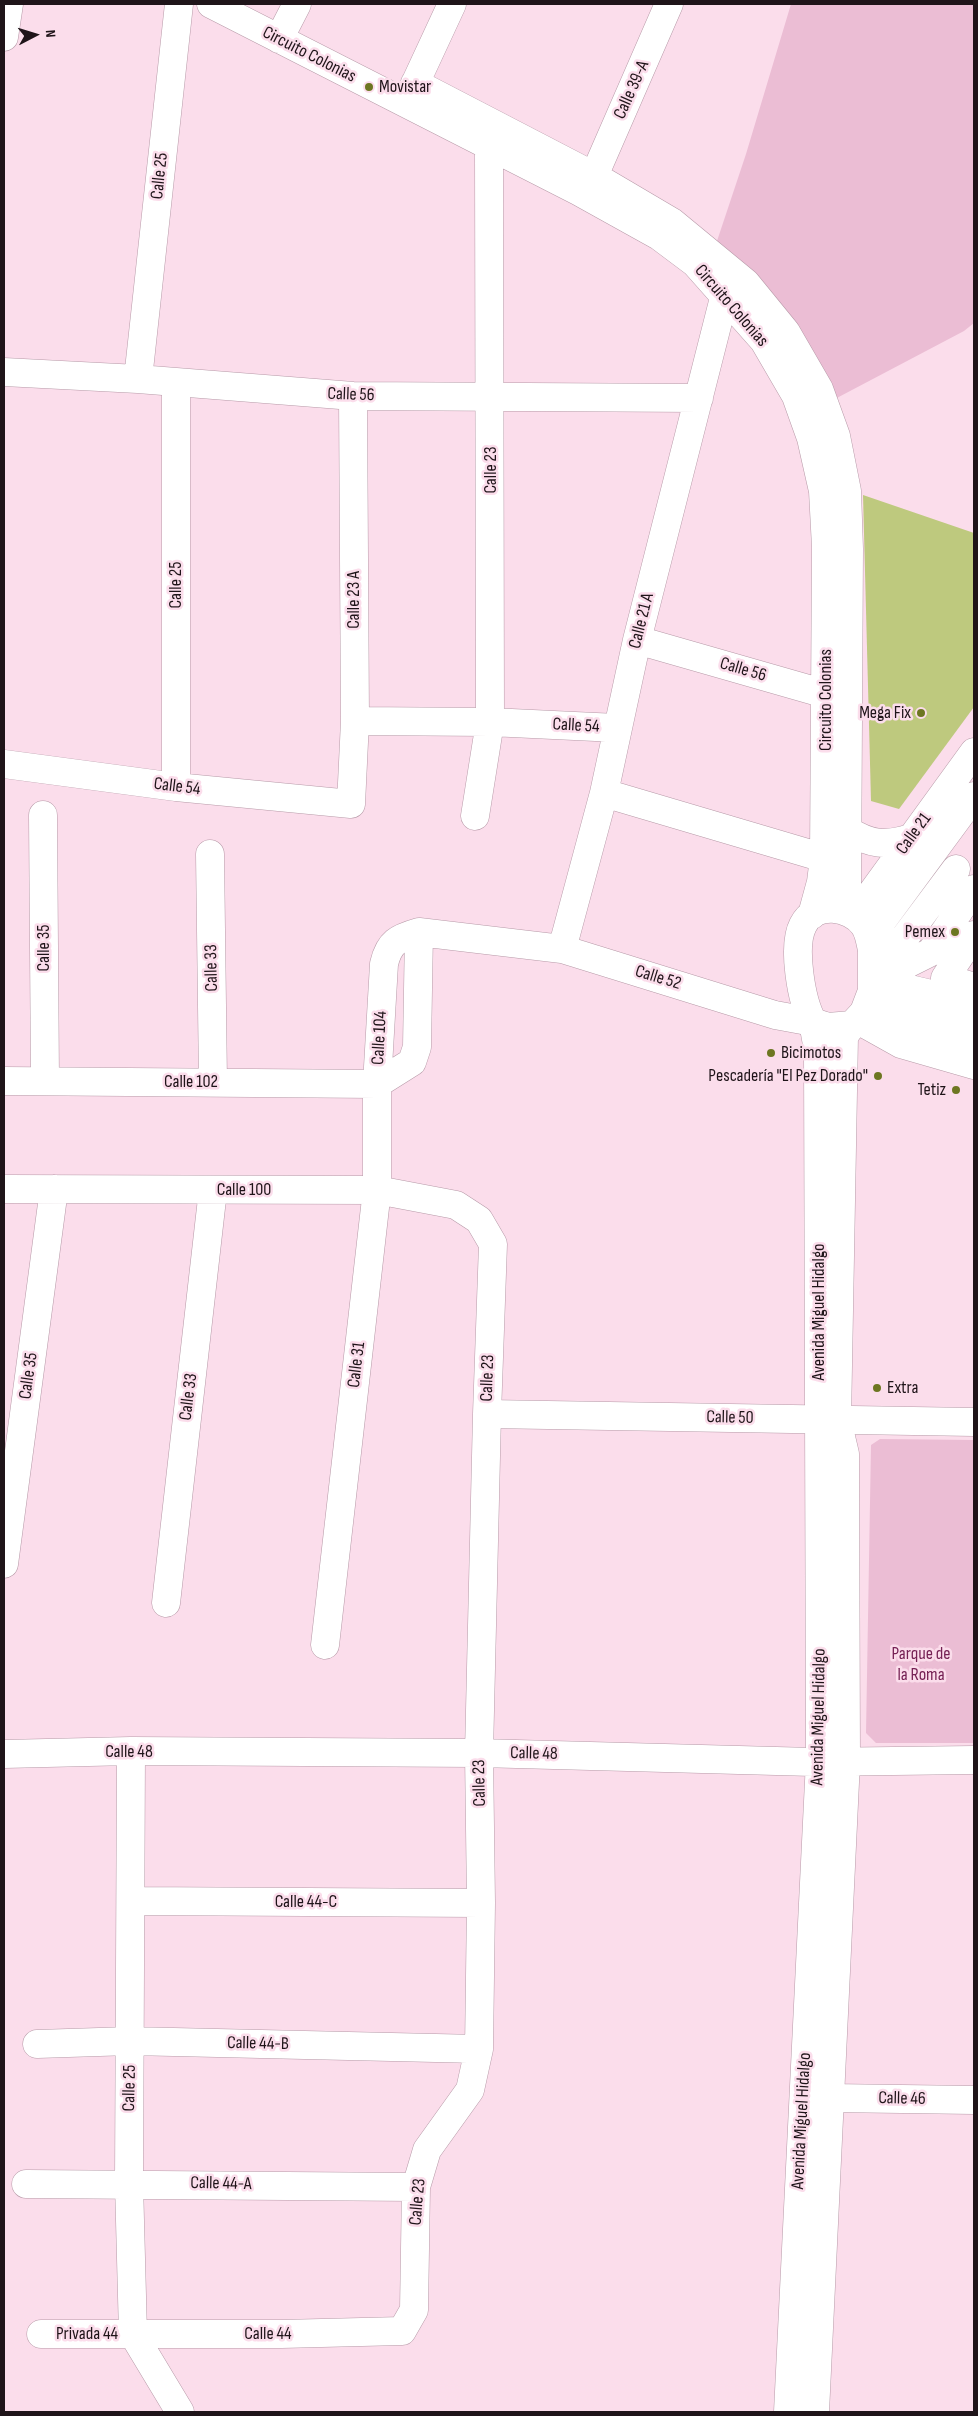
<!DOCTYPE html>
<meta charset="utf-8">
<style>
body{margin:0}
#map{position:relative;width:978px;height:2416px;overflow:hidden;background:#fbddeb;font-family:"Sofia Sans Condensed",sans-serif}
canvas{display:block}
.frame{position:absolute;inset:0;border:5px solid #1f1419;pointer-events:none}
.north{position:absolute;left:10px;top:10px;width:50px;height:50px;-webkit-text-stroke:4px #fbddeb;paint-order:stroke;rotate:85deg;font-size:14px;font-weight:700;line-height:20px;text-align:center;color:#1f1419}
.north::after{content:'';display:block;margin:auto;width:18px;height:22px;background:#1f1419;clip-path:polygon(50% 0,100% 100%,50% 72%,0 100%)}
</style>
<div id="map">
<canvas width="978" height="2416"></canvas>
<div class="frame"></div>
<div class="north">N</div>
</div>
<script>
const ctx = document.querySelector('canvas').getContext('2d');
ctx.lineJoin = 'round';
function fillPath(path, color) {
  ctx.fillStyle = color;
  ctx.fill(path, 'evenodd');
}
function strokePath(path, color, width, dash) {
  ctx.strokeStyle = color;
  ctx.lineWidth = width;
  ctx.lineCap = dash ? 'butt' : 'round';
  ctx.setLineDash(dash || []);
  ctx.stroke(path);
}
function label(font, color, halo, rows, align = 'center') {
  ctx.font = font + ' "Sofia Sans Condensed",sans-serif';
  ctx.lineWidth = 5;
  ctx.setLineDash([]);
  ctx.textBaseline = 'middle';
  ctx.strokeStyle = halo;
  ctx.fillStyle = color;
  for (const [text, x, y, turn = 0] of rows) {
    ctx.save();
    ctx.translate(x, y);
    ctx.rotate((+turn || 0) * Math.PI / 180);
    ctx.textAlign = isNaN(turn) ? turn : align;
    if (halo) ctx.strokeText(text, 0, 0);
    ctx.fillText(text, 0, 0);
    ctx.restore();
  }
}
fillPath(new Path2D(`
 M 791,4 L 974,4 L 974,323 L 964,331 L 833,400 L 717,241 L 746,154 Z
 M 880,1439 L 974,1440 L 974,1743 L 876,1743 L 866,1733 L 871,1445 Z`), '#ebbdd4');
fillPath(new Path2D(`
 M 863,495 L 974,533 L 974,707 L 899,809 L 871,801 Z`), '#bec97e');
const minor = new Path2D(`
 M 211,4 L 578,191 L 659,236 L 695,263 L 764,341 L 796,396 L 811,438 L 823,491 L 826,547 L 824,858 L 821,882 L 812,915
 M 4,37 L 9,4
 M 279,39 L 297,4
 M 415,83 L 594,176 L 672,222 L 746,283 L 786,332 L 819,389 L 836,436 L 847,491 L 849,549 L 847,887 L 839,909
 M 407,101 L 452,4
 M 594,176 L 669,4
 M 4,372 L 138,379 L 353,396 L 699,398
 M 138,379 L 179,4
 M 176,382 L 176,787
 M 637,640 L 843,699
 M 355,721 L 490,722 L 617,728
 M 4,764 L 176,787 L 351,804 L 355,721 L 353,396
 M 604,793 L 824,858
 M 43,815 L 45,1081
 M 475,816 L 490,722 L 489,148 L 499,137
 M 847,830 C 871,845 885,846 911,838
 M 210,854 L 213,1082
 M 855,916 L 974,752
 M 974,935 L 945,978 L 974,987
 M 562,949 L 604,793 L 637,640 L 725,294
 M 872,950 C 870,941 869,932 864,925 C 850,906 815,901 803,925 C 792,946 801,1001 813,1022 L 828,1027 L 852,1025 L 864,1012 L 872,991 L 872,950 L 882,921 L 974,796
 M 876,976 L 956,869
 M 873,981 L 931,952 L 974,889
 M 901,987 L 974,1004
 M 889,990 L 928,1011 L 974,1024
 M 872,991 C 890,1026 939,1035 974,1043
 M 858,1020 L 901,1044 L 974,1065
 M 4,1081 L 377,1084 L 412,1062 L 417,1047 L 419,932
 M 4,1189 L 377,1190 L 456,1205 L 479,1220 L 493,1244 L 487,1414 L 479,1753 L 481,1903 L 479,2049 L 470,2090 L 427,2150 L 416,2187 L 414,2310 L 402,2331 L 281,2334 L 41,2334
 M 487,1414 L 974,1422
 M 4,1564 L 54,1189
 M 166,1603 L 213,1190
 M 325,1645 L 377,1190 L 377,1084 L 384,964 C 389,942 398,938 419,932 L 562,949 L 775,1015 L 813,1022 L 818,1050 L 820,1761 L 788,2412
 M 131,1751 L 129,2183 L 133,2334 L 180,2412
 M 4,1754 L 131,1751 L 479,1753 L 813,1762 L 974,1760
 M 132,1901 L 481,1903
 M 37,2044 L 130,2041 L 479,2049
 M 830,2098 L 974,2100
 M 26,2184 L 416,2187
 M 815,2412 L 846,1761 L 845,1454 L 837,1420 L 844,1036 L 852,1025`);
strokePath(minor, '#b79aa8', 29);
strokePath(minor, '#fff', 28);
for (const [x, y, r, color] of [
 [369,87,5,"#6d7621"],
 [921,713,5,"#6d7621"],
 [955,932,5,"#6d7621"],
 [771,1053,5,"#6d7621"],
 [878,1076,5,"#6d7621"],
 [956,1090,5,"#6d7621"],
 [877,1388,5,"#6d7621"]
]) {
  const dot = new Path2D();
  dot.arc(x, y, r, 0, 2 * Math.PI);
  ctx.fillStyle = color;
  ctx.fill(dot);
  strokePath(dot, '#fbddeb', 2);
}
label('18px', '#1f1419', '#fbddeb', [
 ["Circuito Colonias",309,55,27],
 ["Calle 39-A",632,90,-66],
 ["Calle 25",160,176,-84],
 ["Circuito Colonias",731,306,49],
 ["Calle 56",351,395,2],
 ["Calle 23",491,470,-90],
 ["Calle 25",176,585,-90],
 ["Calle 23 A",354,600,-90],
 ["Calle 21 A",642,621,-76],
 ["Calle 56",743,670,16],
 ["Circuito Colonias",826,700,-90],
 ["Calle 54",576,726,3],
 ["Calle 54",177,787,7],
 ["Calle 21",914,834,-54],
 ["Calle 35",44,948,-90],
 ["Calle 33",212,968,-91],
 ["Calle 52",658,978,17],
 ["Calle 104",380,1038,-87],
 ["Calle 102",191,1082],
 ["Calle 100",244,1190],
 ["Avenida Miguel Hidalgo",819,1312,-90],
 ["Calle 31",357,1365,-83],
 ["Calle 35",29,1376,-82],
 ["Calle 23",488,1378,-88],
 ["Calle 33",189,1397,-83],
 ["Calle 50",730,1418,1],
 ["Avenida Miguel Hidalgo",819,1717,-89],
 ["Calle 48",129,1752],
 ["Calle 48",534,1754,1],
 ["Calle 23",480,1783,-91],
 ["Calle 44-C",306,1902],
 ["Calle 44-B",258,2044,1],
 ["Calle 25",130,2088,-89],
 ["Calle 46",902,2099,1],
 ["Avenida Miguel Hidalgo",802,2121,-87],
 ["Calle 44-A",221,2184,1],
 ["Calle 23",418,2202,-85],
 ["Privada 44",87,2334],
 ["Calle 44",268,2334]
]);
label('18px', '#1f1419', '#fbddeb', [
 ["Movistar",379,87,"left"],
 ["Mega Fix",911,713],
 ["Pemex",945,932],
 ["Bicimotos",781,1053,"left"],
 ["Pescadería \"El Pez Dorado\"",868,1076],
 ["Tetiz",946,1090],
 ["Extra",887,1388,"left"]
], 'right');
label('18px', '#762255', '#fbddeb', [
 ["Parque de",921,1654],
 ["la Roma",921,1675]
]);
</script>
